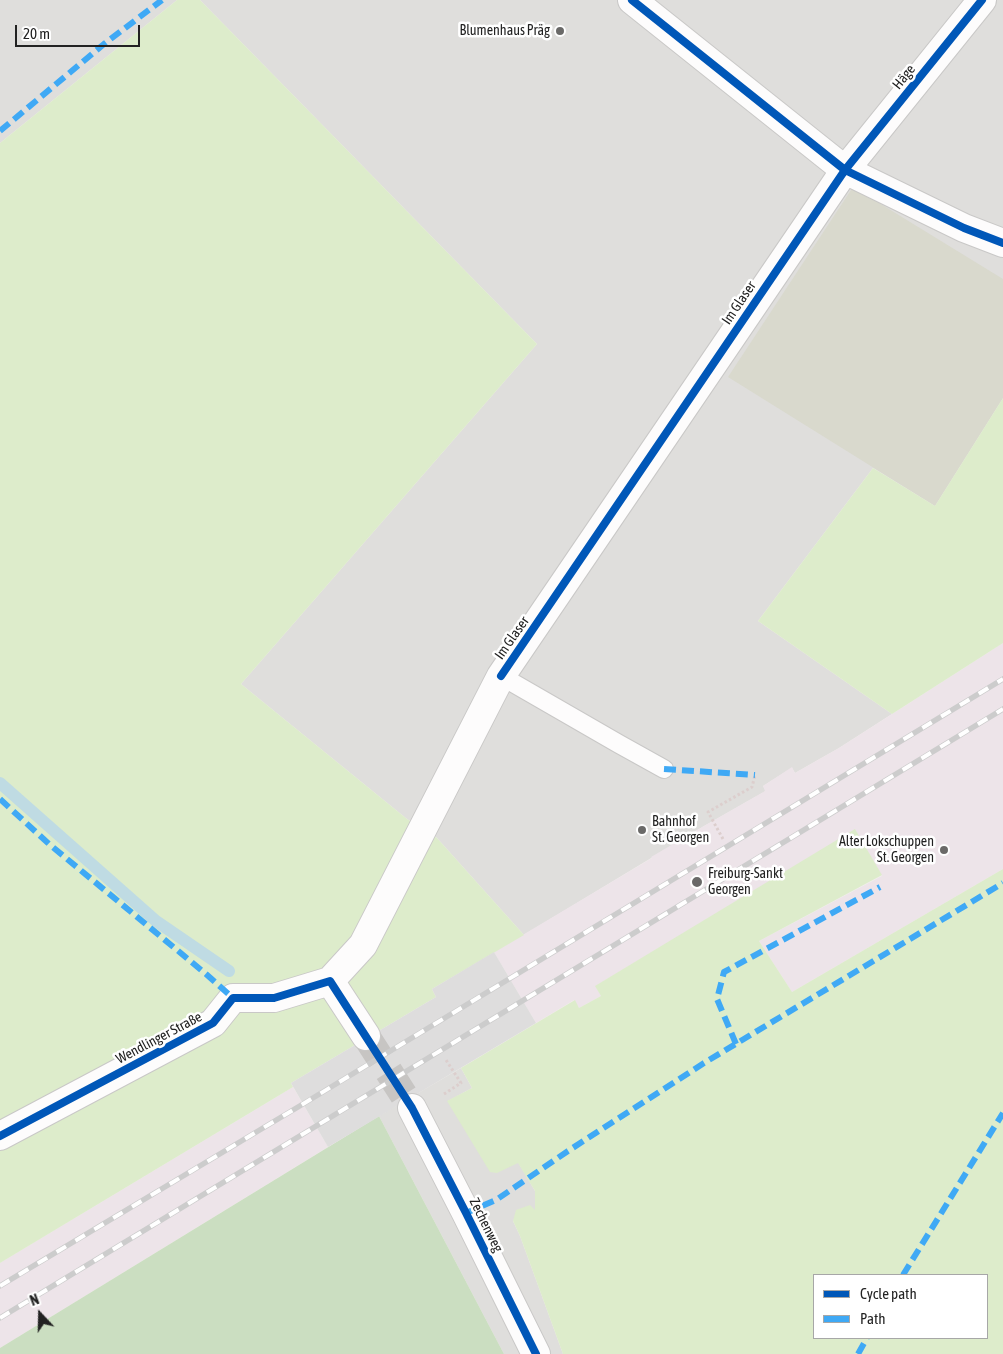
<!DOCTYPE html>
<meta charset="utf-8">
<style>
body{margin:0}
#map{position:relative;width:1003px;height:1354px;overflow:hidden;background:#f0eeeb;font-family:"Asap Condensed",sans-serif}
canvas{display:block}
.legend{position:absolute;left:813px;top:1274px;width:175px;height:65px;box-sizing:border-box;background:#fff;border:1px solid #a7a7a7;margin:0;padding:6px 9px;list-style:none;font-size:15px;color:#222}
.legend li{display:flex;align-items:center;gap:10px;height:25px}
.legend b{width:25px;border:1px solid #a7a7a7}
.north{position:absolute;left:15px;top:1289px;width:50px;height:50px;-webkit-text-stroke:4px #fff;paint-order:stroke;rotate:339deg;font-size:14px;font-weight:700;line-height:20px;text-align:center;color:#222}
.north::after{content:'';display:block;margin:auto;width:18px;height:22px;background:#222;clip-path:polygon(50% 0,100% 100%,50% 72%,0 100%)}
.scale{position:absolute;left:15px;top:25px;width:125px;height:22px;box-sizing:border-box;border:2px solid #222;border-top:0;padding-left:6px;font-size:15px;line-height:18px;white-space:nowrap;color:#222;-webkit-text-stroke:4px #fff;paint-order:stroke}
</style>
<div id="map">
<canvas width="1003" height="1354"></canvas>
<ul class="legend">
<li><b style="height:6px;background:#0057b8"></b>Cycle path</li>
<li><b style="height:6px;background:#3fa9f5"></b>Path</li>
</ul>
<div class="north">N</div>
<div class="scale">20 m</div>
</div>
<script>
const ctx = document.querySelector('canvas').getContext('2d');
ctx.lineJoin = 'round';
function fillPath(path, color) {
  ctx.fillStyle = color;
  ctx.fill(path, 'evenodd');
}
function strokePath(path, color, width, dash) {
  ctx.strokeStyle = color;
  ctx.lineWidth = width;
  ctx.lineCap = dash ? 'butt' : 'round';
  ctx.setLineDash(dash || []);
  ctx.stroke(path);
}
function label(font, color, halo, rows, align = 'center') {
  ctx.font = font + ' "Asap Condensed",sans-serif';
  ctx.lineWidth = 5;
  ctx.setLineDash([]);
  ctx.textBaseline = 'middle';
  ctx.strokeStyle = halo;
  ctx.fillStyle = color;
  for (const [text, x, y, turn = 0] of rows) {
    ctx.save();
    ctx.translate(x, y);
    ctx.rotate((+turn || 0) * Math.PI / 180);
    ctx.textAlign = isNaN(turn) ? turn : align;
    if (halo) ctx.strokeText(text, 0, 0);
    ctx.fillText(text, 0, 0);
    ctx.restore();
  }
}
fillPath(new Path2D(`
 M 0,0 L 177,0 L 0,143 Z
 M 200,0 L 1003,0 L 1003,398 L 935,506 L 873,468 L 758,621 L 892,714 L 839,748 L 795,773 L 792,768 L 763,786 L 766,791 L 704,826 L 524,935 L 437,838 L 407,819 L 241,684 L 537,344 Z
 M 461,1068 L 472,1088 L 448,1101 L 497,1172 L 518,1162 L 535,1191 L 535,1211 L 513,1221 L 520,1236 L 563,1354 L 504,1354 L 379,1116 Z`), '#dfdedc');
fillPath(new Path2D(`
 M 1003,643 L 1003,869 L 792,992 L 759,941 L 882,876 L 855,830 L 596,986 L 601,996 L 579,1008 L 574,1000 L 536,1023 L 494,952 L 652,858 L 651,857 L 704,826 L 765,791 L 763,786 L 792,767 L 795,773 L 839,748 Z
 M 293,1087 L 328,1147 L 0,1348 L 0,1263 Z`), '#ede4e9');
fillPath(new Path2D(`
 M 853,187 L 1003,279 L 1003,398 L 935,506 L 728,377 Z`), '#d9d9cd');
fillPath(new Path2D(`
 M 177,0 L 200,0 L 537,344 L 241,684 L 407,819 L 437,838 L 524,935 L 432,989 L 436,997 L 291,1083 L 293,1087 L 0,1263 L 0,143 Z
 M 1003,398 L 1003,643 L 892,714 L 758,621 L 873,468 L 935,506 Z
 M 855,829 L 882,875 L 759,941 L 792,992 L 1003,869 L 1003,1354 L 563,1354 L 520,1236 L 513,1221 L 516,1210 L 530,1205 L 535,1210 L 535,1191 L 518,1163 L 497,1173 L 490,1172 L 447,1101 L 472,1088 L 461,1068 L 575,1000 L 579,1008 L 601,996 L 595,986 ZM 814,1275 L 987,1275 L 987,1338 L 814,1338 Z`), '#ddeccb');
fillPath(new Path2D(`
 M 379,1116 L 504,1354 L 0,1354 L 0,1348 Z`), '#cbdec1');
fillPath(new Path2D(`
 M 494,952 L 536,1023 L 328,1147 L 291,1083 L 436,997 L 432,989 Z`), '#dedddd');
strokePath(new Path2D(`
 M 0,783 L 156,921 L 229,971`), '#bfdbe3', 12);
strokePath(new Path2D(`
 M 366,1036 L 412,1108`), '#c7c5c3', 28, [28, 14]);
const lane = new Path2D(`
 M 501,676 L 619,744 L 664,769`);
const street = new Path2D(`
 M 632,0 L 845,170 L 964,228 L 1003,243
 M 330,981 L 363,945 L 501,676 L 845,170 L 982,0
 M 330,981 L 366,1036
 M 412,1108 L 466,1213 L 536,1354
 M 0,1136 L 213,1023 L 233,998 L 274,998 L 330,981`);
strokePath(lane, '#c9c8c7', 20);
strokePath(street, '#c9c8c7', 30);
strokePath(new Path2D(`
 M 723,839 L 708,812 L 752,787 L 755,775
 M 444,1094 L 461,1083 L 446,1060`), '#dccecd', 3, [2.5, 2.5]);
strokePath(lane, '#fdfcfc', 18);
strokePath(street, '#fdfcfc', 28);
const rail = new Path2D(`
 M 0,1286 L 303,1104 L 1003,679
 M 0,1318 L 1003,709`);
strokePath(rail, '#ccc', 5.5);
strokePath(rail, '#fff', 4, [11]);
strokePath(new Path2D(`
 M 0,131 L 104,44 L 162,0
 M 664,769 L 755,775
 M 0,799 L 49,844 L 206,974 L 233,998
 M 736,1044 L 717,999 L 724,972 L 880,887
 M 466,1213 L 496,1200 L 568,1151 L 704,1063 L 1003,883
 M 903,1275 L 1003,1113
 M 858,1354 L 867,1338`), '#3fa9f5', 6, [12, 6]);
strokePath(new Path2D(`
 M 632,0 L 845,170 L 964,228 L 1003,243
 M 501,676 L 845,170 L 982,0
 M 0,1136 L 213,1023 L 233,998 L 274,998 L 330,981 L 412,1108 L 466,1213 L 536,1354`), '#0057b8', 8);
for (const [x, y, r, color] of [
 [560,31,5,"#6a6968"],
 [642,830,5,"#6a6968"],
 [944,850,5,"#6a6968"],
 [697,882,6,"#6a6968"]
]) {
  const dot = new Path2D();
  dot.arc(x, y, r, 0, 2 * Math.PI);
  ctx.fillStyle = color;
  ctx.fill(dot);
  strokePath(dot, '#fff', 2);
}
label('14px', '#222', '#fff', [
 ["Blumenhaus Präg",550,31],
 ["Bahnhof",652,822,"left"],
 ["St. Georgen",652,838,"left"],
 ["Alter Lokschuppen",934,842],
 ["St. Georgen",934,858],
 ["Freiburg-Sankt",708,874,"left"],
 ["Georgen",708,890,"left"]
], 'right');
label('14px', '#222', '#fff', [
 ["Häge",904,77,-51],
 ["Im Glaser",739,303,-56],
 ["Im Glaser",512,638,-55],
 ["Wendlinger Straße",159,1038,-28],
 ["Zechenweg",486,1225,64]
]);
</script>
